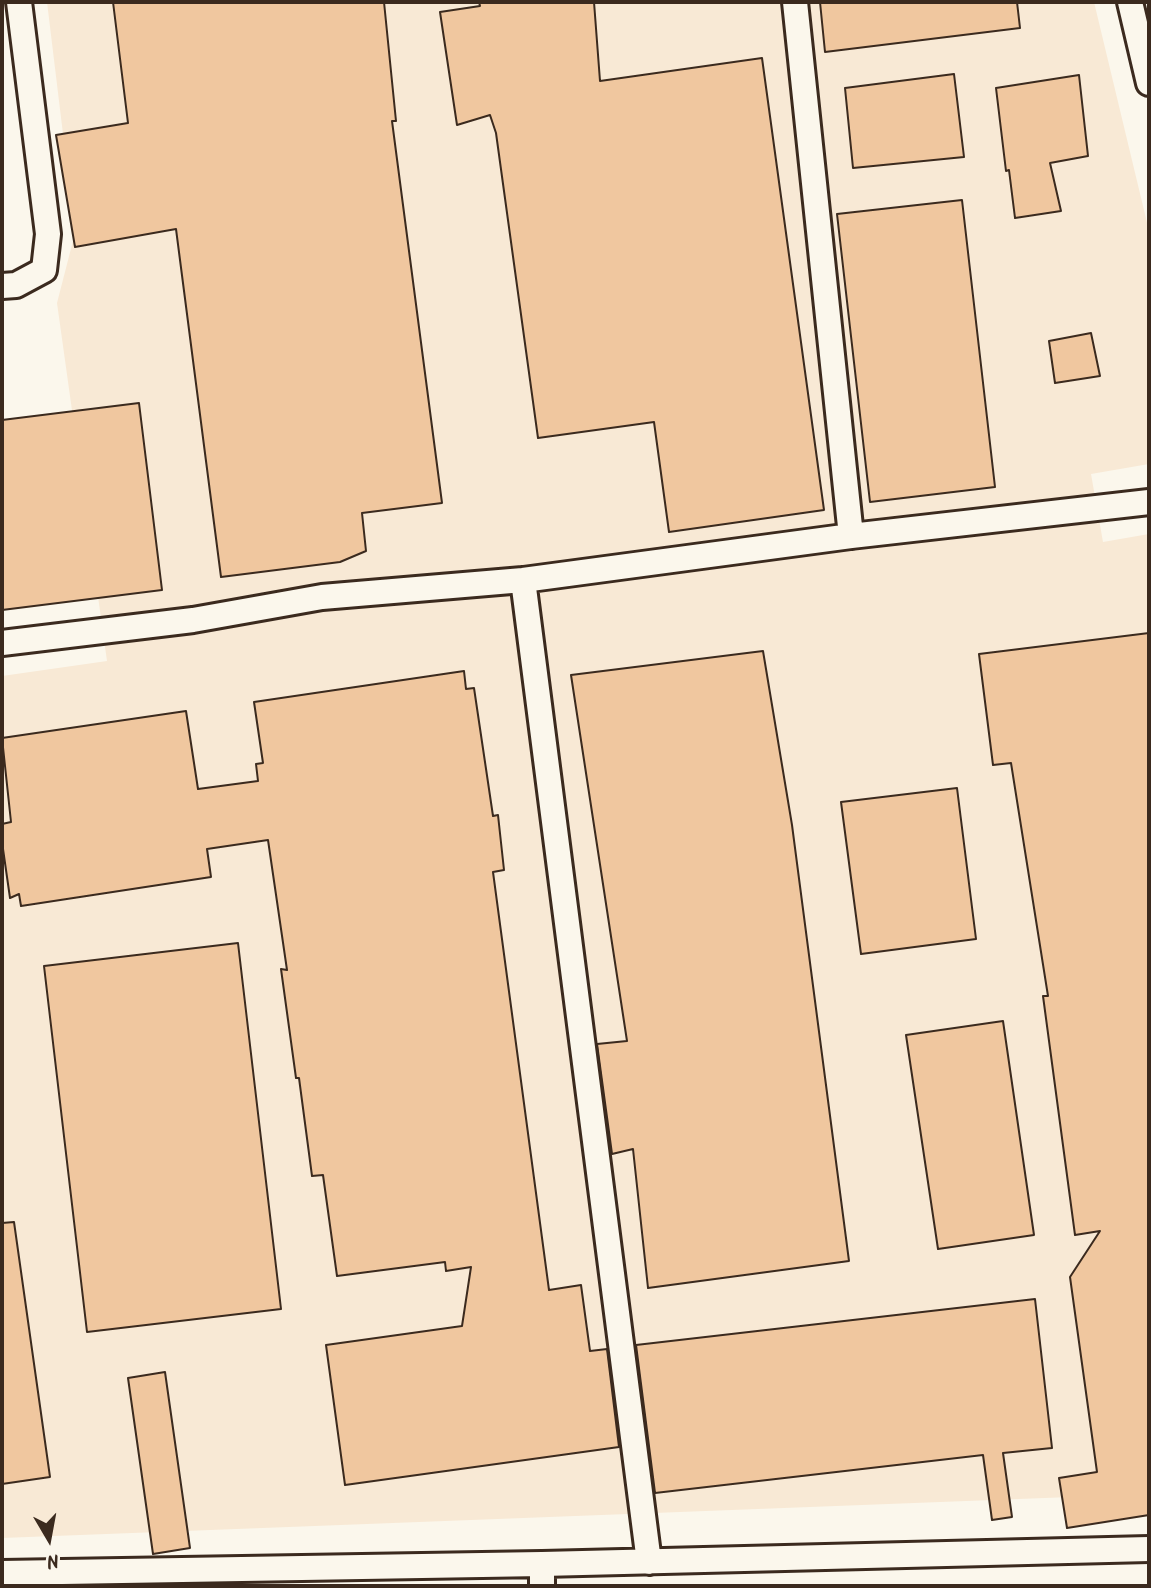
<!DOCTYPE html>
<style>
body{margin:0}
#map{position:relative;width:1151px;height:1588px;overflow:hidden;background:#fbf7ec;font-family:Kalam,sans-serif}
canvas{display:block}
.frame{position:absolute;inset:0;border:4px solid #3b2a1e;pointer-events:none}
.north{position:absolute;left:14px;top:1504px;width:70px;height:70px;-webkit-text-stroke:5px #fbf7ec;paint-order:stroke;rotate:170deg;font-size:19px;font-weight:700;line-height:28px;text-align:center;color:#3b2a1e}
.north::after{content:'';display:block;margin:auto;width:24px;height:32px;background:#3b2a1e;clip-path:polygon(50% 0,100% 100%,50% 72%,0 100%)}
</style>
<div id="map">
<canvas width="1151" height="1588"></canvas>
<div class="frame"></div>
<div class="north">N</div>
</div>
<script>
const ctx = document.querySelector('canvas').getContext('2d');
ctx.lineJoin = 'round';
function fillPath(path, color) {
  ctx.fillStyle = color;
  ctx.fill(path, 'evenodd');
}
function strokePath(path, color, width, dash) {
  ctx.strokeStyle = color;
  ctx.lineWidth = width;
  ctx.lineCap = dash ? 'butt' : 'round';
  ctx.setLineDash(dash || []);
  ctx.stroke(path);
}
fillPath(new Path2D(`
 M 47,2 L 1094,2 L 1149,231 L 1149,464 L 1091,474 L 1103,542 L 1149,534 L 1149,1494 L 2,1538 L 2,676 L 107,661 L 57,303 L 75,233 Z`), '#f8e9d5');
const building = new Path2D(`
 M 113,2 L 384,2 L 396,121 L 392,121 L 442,503 L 362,513 L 366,551 L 340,562 L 221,577 L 176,229 L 75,247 L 56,135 L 128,123 Z
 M 479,2 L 594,2 L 600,81 L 762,58 L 824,510 L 669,532 L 654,422 L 538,438 L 496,133 L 490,115 L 457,125 L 440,12 L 480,6 Z
 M 820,2 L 1017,2 L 1020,28 L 825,52 Z
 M 954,74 L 964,157 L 853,168 L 845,88 Z
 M 1079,75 L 1088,156 L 1050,163 L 1061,211 L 1015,218 L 1009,170 L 1006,171 L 996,88 Z
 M 962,200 L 995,487 L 870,502 L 837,214 Z
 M 1091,333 L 1100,376 L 1055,383 L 1049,341 Z
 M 139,403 L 162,590 L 2,610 L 2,420 Z
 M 1149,633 L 1149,1515 L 1067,1528 L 1059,1478 L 1097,1472 L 1070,1277 L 1100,1231 L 1075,1235 L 1043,996 L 1048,996 L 1011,763 L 993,765 L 979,654 Z
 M 763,651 L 792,825 L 849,1261 L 648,1288 L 633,1149 L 612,1154 L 597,1044 L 627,1041 L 571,675 Z
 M 464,671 L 466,689 L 474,688 L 493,816 L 498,815 L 504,870 L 493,872 L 549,1290 L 581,1285 L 590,1351 L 607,1349 L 619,1447 L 345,1485 L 326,1345 L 462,1326 L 471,1267 L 446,1271 L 445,1262 L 337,1276 L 323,1175 L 312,1176 L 299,1078 L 296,1078 L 281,969 L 287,970 L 268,840 L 207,849 L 211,877 L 21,906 L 19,894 L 10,898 L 2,842 L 2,824 L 11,822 L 2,738 L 186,711 L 198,789 L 258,781 L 256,764 L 263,763 L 254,702 Z
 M 957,788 L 976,939 L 861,954 L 841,802 Z
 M 238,943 L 281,1309 L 87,1332 L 44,966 Z
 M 1003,1021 L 1034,1235 L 938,1249 L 906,1035 Z
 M 14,1222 L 50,1477 L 2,1484 L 2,1223 Z
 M 1035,1299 L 1052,1448 L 1003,1453 L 1012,1517 L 992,1520 L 983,1455 L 655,1493 L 636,1345 Z
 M 165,1372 L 190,1548 L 153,1554 L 128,1378 Z`);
fillPath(building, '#f0c79f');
strokePath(building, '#3b2a1e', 2);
const minor = new Path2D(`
 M 795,2 L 851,536
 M 1130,2 L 1149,83
 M 2,286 L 16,285 L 44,270 L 48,234 L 19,2
 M 523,580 L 649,1562
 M 2,643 L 193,620 L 322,597 L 523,580 L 851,536 L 1149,502
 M 542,1564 L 542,1586
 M 2,1573 L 542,1564 L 1149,1549`);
strokePath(minor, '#3b2a1e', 30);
strokePath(minor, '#fbf7ec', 24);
</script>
